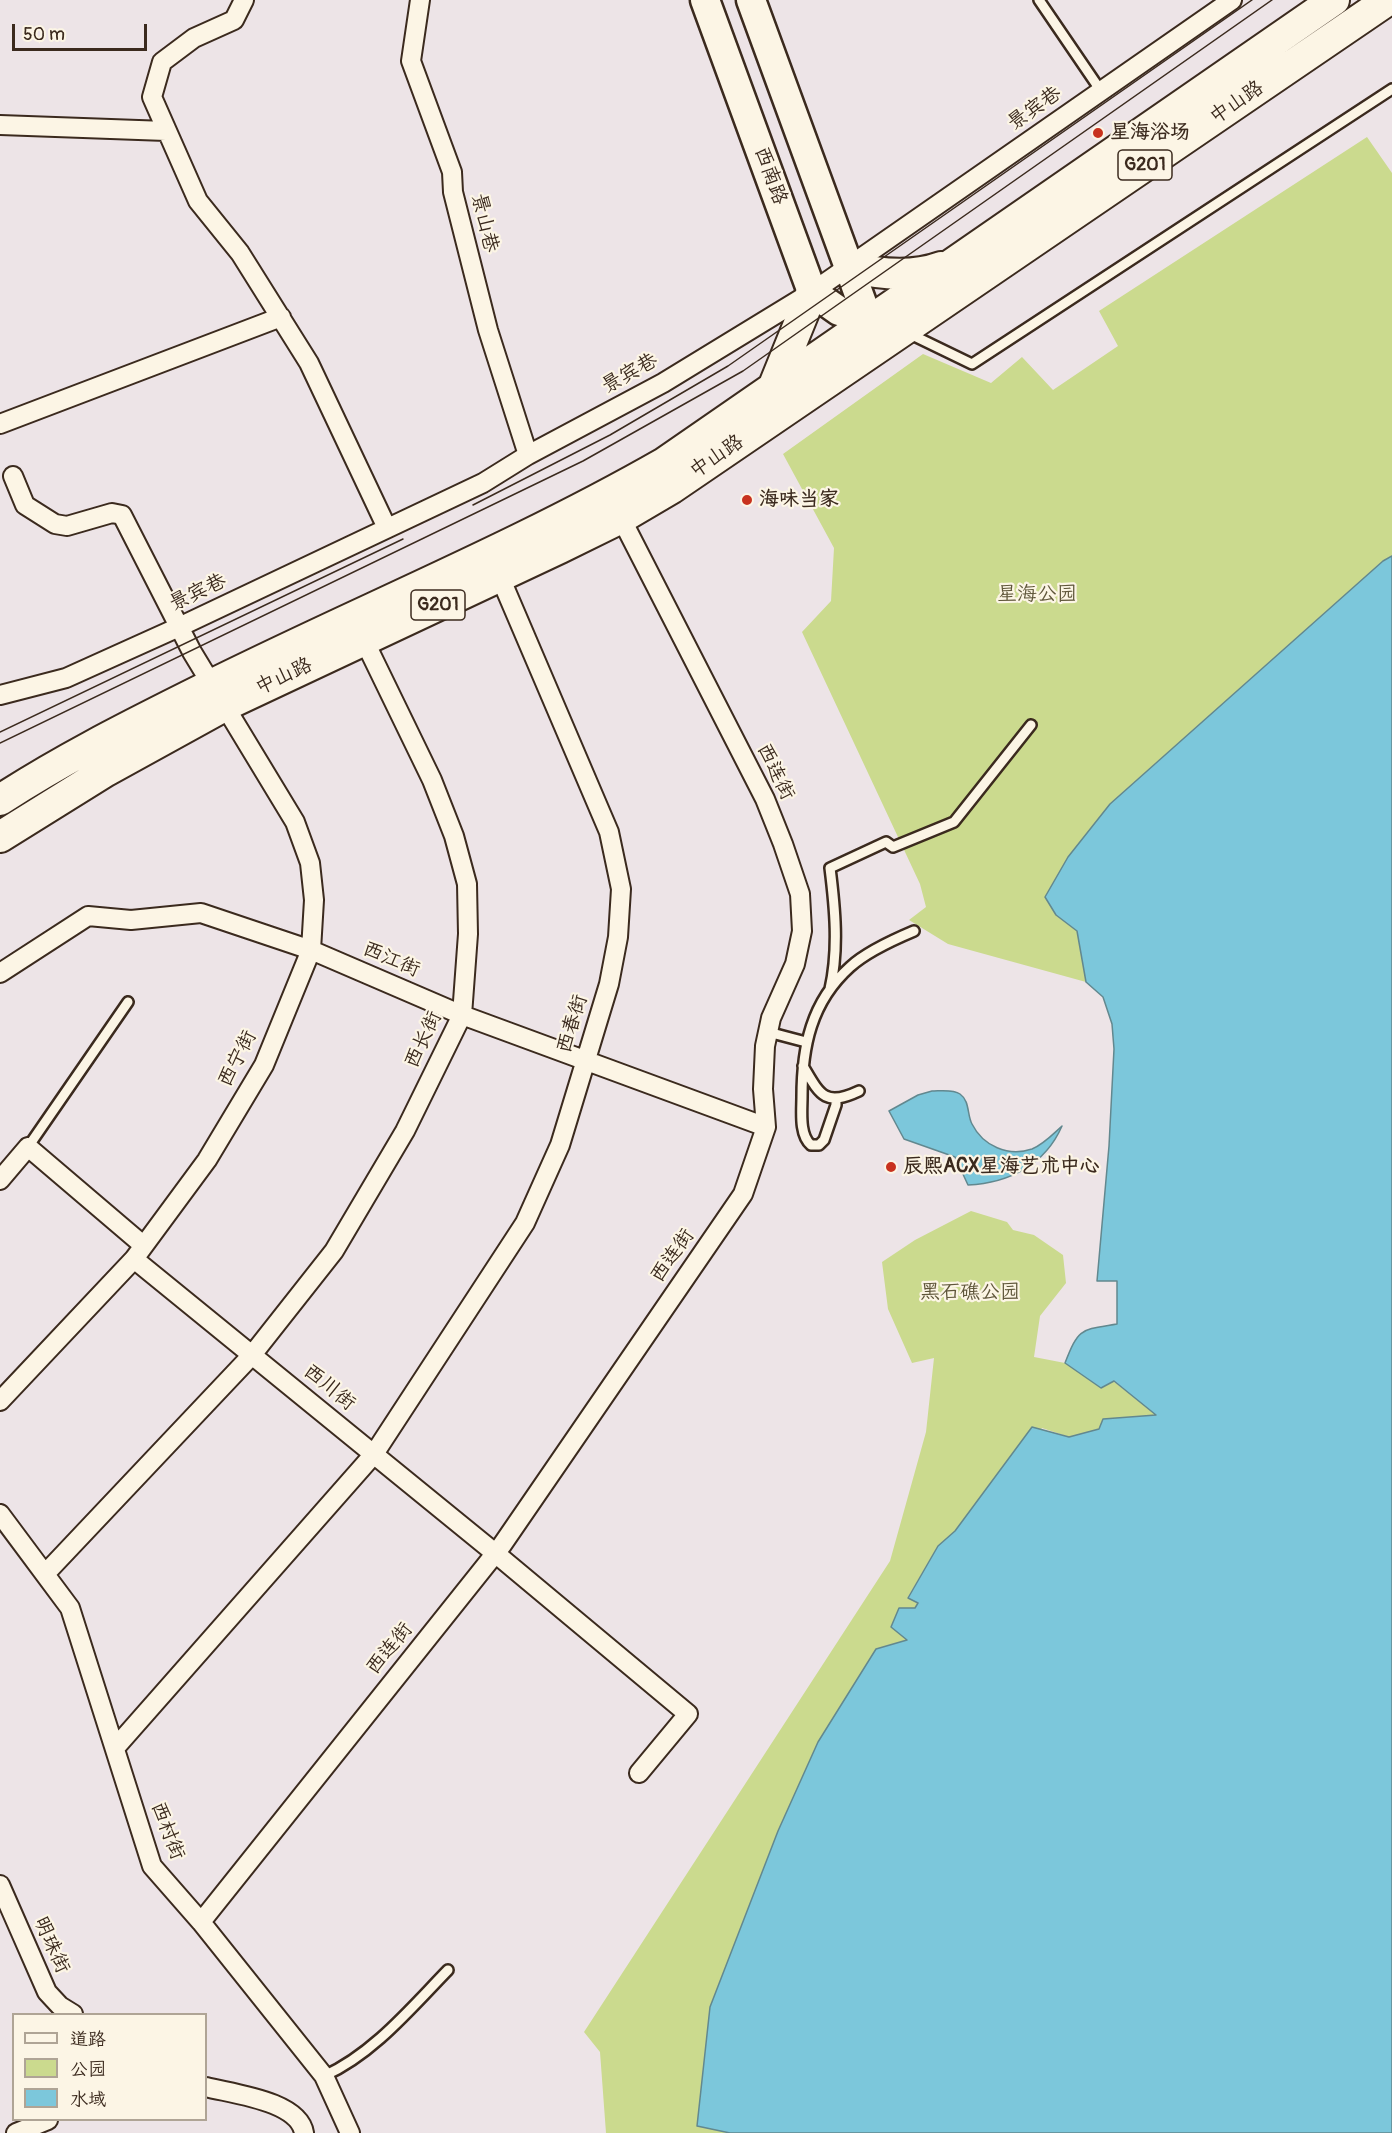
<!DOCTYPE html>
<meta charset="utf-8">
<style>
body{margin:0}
#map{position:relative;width:1392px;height:2133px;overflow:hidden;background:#ede4e7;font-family:Pangolin,"LXGW WenKai TC",sans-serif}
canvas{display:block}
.legend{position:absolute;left:12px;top:2013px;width:195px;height:108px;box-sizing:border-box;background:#fcf5e5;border:2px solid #afa495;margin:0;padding:8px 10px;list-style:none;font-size:18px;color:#3b2a1e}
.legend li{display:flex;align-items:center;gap:12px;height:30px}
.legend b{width:30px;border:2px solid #afa495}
.scale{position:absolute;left:12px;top:24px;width:135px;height:27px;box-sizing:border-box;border:3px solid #3b2a1e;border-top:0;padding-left:8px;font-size:18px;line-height:21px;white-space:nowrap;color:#3b2a1e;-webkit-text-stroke:4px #fcf5e5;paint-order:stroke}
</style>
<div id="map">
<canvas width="1392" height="2133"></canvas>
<ul class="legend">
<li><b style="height:8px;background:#fcf5e5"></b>道路</li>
<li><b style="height:16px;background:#cbda8e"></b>公园</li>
<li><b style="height:16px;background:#7cc7db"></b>水域</li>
</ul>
<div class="scale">50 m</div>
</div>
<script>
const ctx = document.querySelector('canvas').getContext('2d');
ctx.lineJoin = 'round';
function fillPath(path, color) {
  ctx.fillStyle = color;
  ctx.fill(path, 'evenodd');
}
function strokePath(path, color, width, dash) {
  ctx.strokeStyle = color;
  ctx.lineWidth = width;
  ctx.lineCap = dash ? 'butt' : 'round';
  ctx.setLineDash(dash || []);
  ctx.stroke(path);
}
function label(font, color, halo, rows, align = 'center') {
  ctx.font = font + ' Pangolin,"LXGW WenKai TC",sans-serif';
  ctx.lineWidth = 4.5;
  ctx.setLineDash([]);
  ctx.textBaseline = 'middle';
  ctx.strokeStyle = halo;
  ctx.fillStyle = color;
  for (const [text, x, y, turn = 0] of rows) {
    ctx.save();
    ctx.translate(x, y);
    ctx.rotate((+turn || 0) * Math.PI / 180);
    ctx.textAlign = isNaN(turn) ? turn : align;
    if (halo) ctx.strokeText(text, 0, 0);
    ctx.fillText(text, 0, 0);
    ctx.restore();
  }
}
fillPath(new Path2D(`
 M 1367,137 L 1392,173 L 1392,556 L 1383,561 L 1110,804 L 1056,915 L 1077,931 L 1086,982 L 948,944 L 909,920 L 926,907 L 920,884 L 802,632 L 831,601 L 834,548 L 783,454 L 923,354 L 991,383 L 1022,357 L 1053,390 L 1118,346 L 1099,311 Z
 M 971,1211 L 1007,1222 L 1013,1230 L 1034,1235 L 1063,1255 L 1066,1283 L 1040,1316 L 1034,1357 L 1065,1363 L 1081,1373 L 1113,1381 L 1157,1415 L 1103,1419 L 1099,1429 L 1069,1437 L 1042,1428 L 955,1531 L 938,1546 L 908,1597 L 918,1602 L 915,1608 L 899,1608 L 907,1640 L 697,2125 L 730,2133 L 606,2133 L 600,2052 L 584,2032 L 890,1561 L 926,1432 L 934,1358 L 912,1363 L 888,1309 L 882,1262 L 915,1240 Z`), '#cbda8e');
const water = new Path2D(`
 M 1392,556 L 1392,2133 L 730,2133 L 697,2126 L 710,2007 L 778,1831 L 818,1742 L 876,1649 L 907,1640 L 891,1627 L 899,1608 L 915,1608 L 918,1603 L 908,1598 L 938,1546 L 955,1531 L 1032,1427 L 1069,1437 L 1099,1429 L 1103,1419 L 1156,1415 L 1114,1381 L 1101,1388 L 1065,1363 C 1079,1327 1081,1330 1117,1324 L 1117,1281 L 1097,1281 L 1109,1146 L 1114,1049 L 1112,1024 L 1103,997 L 1086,982 L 1077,931 L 1056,915 L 1045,897 L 1068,857 L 1110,804 L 1383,561 Z
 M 932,1091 C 940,1091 953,1089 960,1094 C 970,1101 967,1115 972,1124 C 983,1146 1008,1157 1032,1149 C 1044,1144 1053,1134 1062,1126 C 1045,1165 1009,1183 968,1185 L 955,1157 L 904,1139 L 889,1111 L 918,1095 Z`);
fillPath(water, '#7cc7db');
strokePath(water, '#62888f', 1.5);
const service = new Path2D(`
 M 1039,0 L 1101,91
 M 908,333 L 972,364 L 1392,89
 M 830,989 C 839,949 835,908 830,868 L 886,842 L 893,847 L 954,822 L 1031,725
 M 768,1032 L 806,1042
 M 803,1066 C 820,1095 825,1107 859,1091
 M 836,1099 L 836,1105 L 824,1140 L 819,1145 L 811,1145 C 799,1135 802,1111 802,1097 C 802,1047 811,1002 850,967 C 865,953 895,939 914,931
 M 28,1147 L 128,1002
 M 324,2076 C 373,2054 411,2008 448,1970`);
const minor = new Path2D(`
 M 244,0 L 234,20 L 194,38 L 162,62 L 152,97 L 198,201 L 240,253 L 309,363 L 387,528
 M 420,0 L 411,61 L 452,172 L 453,192 L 488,330 L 528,455
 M 0,125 L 166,131
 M 0,424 L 281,317
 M 0,695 L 66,678 L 179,627 L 483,483 L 528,455 L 663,383 L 812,292 L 1232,0
 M 0,973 L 88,916 L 131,920 L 201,913 L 311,950 L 462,1015 L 766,1127
 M 0,1180 L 28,1147 L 143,1245
 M 134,1259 L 495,1553 L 688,1714 L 639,1773
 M 0,1401 L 134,1259 L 207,1160 L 264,1065 L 311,950 L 314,900 L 310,863 L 295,822 L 192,652 L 122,515 L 112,513 L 67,526 L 55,524 L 25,505 L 13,476
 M 0,1514 L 70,1608 L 152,1866 L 201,1922 L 324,2076 L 350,2133
 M 45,1574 L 252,1355 L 334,1251 L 405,1131 L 462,1015 L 468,934 L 467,884 L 454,836 L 432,780 L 364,640
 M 115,1748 L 374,1454 L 525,1223 L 560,1145 L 609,984 L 618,937 L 621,889 L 609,832 L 500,577
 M 0,1885 L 47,1992 L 60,2006 L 73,2014
 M 201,1922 L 502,1545 L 743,1194 L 766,1127 L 763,1089 L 765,1046 L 771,1018 L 795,964 L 802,931 L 800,894 L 783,844 L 765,799 L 621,518
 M 206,2087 C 233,2094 299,2101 304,2133
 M 16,2133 L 48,2120`);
const primary = new Path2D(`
 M 705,0 L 812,292 L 839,311 L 889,327
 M 751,0 L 869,322 L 870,334`);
const trunk = new Path2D(`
 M 849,267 C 878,274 911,278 941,267
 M 773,388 L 812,292
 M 0,800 C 60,761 123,729 187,697 C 345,617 510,551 664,463 L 1334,0
 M 0,837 L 106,771 L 224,706 L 560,548 L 621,518 L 672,488 L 1388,0`);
strokePath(service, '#3b2a1e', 14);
strokePath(minor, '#3b2a1e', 22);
strokePath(primary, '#3b2a1e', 33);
strokePath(trunk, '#3b2a1e', 34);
strokePath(service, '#fcf5e5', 9);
strokePath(minor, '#fcf5e5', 18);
strokePath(primary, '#fcf5e5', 28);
strokePath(trunk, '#fcf5e5', 30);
strokePath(new Path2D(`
 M 473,505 L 610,435 L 728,366 L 1252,0
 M 0,732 L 403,539
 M 0,743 L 583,461 L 743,371 L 1272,0`), '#3b2a1e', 1.5);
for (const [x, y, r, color] of [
 [1098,133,6,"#c8321e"],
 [747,500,6,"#c8321e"],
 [891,1167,6,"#c8321e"]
]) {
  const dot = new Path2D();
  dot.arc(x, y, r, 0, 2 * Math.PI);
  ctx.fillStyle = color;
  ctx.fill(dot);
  strokePath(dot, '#fcf5e5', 2);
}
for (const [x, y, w] of [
 [1145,165,54],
 [438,605,54]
]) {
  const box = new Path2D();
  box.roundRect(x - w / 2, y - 15, w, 30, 4.5);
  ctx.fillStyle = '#fcf5e5';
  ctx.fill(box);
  strokePath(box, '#3b2a1e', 1.5);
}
label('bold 18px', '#3b2a1e', null, [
 ["G201",1145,165],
 ["G201",438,605]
]);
label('20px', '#3b2a1e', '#fcf5e5', [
 ["中山路",1237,103,-34],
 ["景宾巷",1035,109,-35],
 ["西南路",770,176,70],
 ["景山巷",484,223,77],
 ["景宾巷",630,374,-29],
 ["中山路",717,457,-34],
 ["景宾巷",198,593,-25],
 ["中山路",284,677,-25],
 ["西连街",775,772,64],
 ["西江街",391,960,23],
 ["西春街",573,1024,-73],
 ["西长街",424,1040,-65],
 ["西宁街",238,1059,-63],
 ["西连街",673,1256,-55],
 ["西川街",329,1388,39],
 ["西连街",390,1649,-51],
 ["西村街",167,1831,69],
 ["明珠街",51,1945,66]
]);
label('bold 20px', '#3b2a1e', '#fcf5e5', [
 ["星海浴场",1110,133],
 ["海味当家",759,500],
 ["辰熙ACX星海艺术中心",903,1167]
], 'left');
label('20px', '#5f563a', '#fcf5e5', [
 ["星海公园",1037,595],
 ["黑石礁公园",970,1293]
]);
</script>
